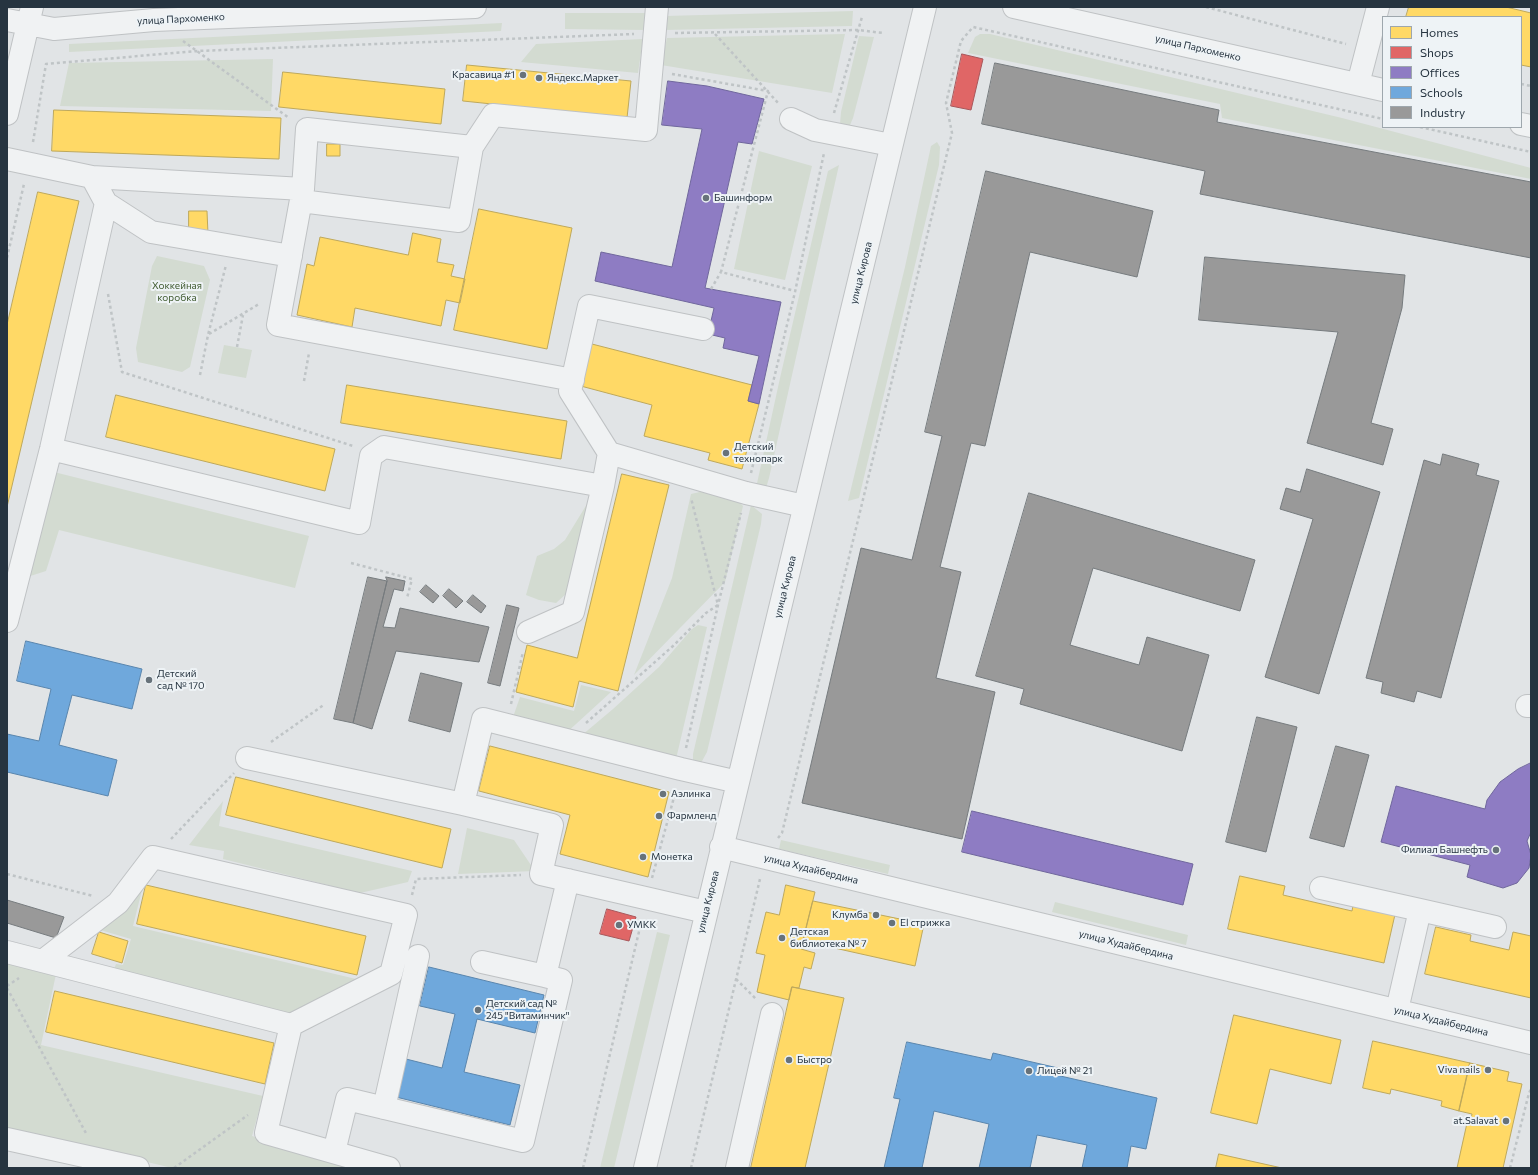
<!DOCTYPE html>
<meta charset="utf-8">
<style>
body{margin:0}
#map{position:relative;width:1538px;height:1175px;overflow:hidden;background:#e1e4e6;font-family:Commissioner,sans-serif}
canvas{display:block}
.frame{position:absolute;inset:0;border:8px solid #263440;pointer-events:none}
.legend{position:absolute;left:1382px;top:16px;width:140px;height:112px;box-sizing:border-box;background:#eef3f6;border:1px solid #9ea7ad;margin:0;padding:5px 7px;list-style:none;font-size:12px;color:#263440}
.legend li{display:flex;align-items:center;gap:8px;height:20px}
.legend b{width:20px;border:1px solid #9ea7ad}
</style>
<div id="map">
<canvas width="1538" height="1175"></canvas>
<div class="frame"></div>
<ul class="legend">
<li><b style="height:11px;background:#ffd966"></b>Homes</li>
<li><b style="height:11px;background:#e06666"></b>Shops</li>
<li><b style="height:11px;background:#8e7cc3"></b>Offices</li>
<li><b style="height:11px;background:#6fa8dc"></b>Schools</li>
<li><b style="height:11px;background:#999"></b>Industry</li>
</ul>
</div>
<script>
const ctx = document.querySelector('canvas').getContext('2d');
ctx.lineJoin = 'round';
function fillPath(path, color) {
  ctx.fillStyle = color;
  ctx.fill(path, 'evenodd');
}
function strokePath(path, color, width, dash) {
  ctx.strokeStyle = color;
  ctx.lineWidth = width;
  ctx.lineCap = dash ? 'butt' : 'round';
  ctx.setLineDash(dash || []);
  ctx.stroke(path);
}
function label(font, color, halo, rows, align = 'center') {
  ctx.font = font + ' Commissioner,sans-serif';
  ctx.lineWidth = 4;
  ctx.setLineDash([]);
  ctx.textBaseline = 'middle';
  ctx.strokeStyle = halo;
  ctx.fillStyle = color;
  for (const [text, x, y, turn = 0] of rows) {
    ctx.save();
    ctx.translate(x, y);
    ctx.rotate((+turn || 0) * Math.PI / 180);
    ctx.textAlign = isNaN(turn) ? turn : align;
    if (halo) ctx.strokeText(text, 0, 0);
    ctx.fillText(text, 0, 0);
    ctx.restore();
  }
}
fillPath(new Path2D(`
 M 853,11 L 852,26 L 664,30 L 665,16 Z
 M 565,13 L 648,13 L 648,30 L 565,29 Z
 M 502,23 L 501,31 L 69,52 L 69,44 Z
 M 845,34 L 832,93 L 661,65 L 667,38 Z
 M 980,34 L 990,34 L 1342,118 L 1531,168 L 1531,179 L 1222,118 L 1220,104 L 968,53 L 975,37 Z
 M 859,36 L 874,37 L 853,118 L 847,132 L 840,124 L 841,112 Z
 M 643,39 L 638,73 L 521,62 L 536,44 Z
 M 273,59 L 271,111 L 60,106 L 69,63 Z
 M 937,142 L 940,147 L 939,165 L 859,498 L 848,501 L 905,267 L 931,146 Z
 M 759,151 L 812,166 L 785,280 L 734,269 Z
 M 839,165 L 769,478 L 766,488 L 756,488 L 780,378 L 828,171 Z
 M 157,256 L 204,266 L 210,280 L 190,367 L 182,372 L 138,362 L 136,348 L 152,266 Z
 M 224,345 L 252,350 L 246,378 L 218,373 Z
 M 50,471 L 309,536 L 295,588 L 59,530 L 46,571 L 24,578 Z
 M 704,491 L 739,502 L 743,506 L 725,582 L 634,675 L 672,578 L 691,494 Z
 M 587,504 L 567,593 L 556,603 L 539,600 L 526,595 L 537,556 L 554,549 L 565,540 Z
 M 751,505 L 762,514 L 761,524 L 707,752 L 701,763 L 693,762 L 693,754 Z
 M 698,625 L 707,627 L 676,759 L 575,741 L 613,709 L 659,667 L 692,629 Z
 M 581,685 L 611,692 L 564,735 L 512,720 L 520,697 L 574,711 Z
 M 223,801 L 219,826 L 412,871 L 408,882 L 360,893 L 223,859 L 224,851 L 189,845 Z
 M 467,828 L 514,840 L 535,871 L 458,874 Z
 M 781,840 L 890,865 L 888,874 L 779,849 Z
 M 144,882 L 133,926 L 356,979 L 291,1019 L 111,978 L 116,964 L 123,965 L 131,939 L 100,930 Z
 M 1055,902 L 1188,935 L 1186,945 L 1052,912 Z
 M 657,932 L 670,935 L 614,1168 L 600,1168 Z
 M 7,962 L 56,974 L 41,1045 L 263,1096 L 252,1136 L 355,1168 L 172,1168 L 7,1128 Z`), '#d3dbd1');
const homes = new Path2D(`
 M 1409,7 L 1506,7 L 1531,13 L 1531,67 L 1521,65 L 1521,17 L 1406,17 Z
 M 467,65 L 631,81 L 627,118 L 463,101 Z
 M 283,72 L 445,89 L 441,124 L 279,107 Z
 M 54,110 L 281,118 L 279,159 L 52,151 Z
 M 327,144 L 340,144 L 340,156 L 327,156 Z
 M 38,192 L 79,201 L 7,507 L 7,325 Z
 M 479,209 L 572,228 L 547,349 L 454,330 Z
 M 189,211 L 207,211 L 208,234 L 189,234 Z
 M 413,233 L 441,239 L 437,262 L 454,265 L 451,276 L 465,279 L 460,303 L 446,300 L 441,326 L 355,308 L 352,327 L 297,315 L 307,264 L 314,266 L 320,237 L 408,255 Z
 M 588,343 L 752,385 L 748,401 L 759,404 L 742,469 L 708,460 L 710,453 L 644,436 L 652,405 L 577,385 Z
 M 347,385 L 567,421 L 561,459 L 341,423 Z
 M 116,395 L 335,449 L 325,491 L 106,437 Z
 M 622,474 L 669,485 L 618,691 L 579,681 L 573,707 L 516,692 L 527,645 L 577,658 Z
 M 490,746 L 669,792 L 648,877 L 560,854 L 570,815 L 479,791 Z
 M 236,777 L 451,829 L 442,868 L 226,815 Z
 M 1240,876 L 1285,886 L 1283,895 L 1352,911 L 1354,900 L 1396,910 L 1384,963 L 1228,929 Z
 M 146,885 L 366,936 L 357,975 L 137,924 Z
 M 786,885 L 815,892 L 801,949 L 815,953 L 811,969 L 804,967 L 799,988 L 792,987 L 789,1000 L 757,992 L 765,955 L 756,953 L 766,912 L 779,915 Z
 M 813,901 L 924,924 L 915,966 L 803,941 Z
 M 1436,927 L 1471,935 L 1470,941 L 1509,950 L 1513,932 L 1531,936 L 1531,998 L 1425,974 Z
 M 99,932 L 128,941 L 122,963 L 92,954 Z
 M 792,987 L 844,998 L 805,1168 L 751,1168 Z
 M 55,991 L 274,1043 L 265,1084 L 46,1032 Z
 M 1234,1015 L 1341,1040 L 1331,1084 L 1270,1069 L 1257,1124 L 1211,1113 Z
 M 1373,1041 L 1470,1063 L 1459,1111 L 1441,1106 L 1442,1101 L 1391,1089 L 1390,1094 L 1363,1088 Z
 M 1470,1063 L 1509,1072 L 1507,1081 L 1522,1084 L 1503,1168 L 1457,1168 L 1467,1123 L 1470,1124 L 1472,1114 L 1459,1111 Z
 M 1219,1154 L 1282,1168 L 1216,1168 Z`);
fillPath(homes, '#ffd966');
strokePath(homes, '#bea85b', 1);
const shops = new Path2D(`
 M 962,54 L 983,59 L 971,110 L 951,106 Z
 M 607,909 L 636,917 L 629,941 L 600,934 Z`);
fillPath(shops, '#e06666');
strokePath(shops, '#a8575b', 1);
const offices = new Path2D(`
 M 668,81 L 707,86 L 764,99 L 752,144 L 738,142 L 705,288 L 781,302 L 759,404 L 748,401 L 759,356 L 723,348 L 725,338 L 708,334 L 714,308 L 595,281 L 601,252 L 672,267 L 702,129 L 662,125 Z
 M 1531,763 L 1531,832 L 1527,841 L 1531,855 L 1529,868 L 1517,883 L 1503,888 L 1483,882 L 1467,877 L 1470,865 L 1381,842 L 1396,786 L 1485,809 L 1487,800 L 1500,782 L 1518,769 Z
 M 972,811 L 1193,864 L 1183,905 L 962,852 Z`);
fillPath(offices, '#8e7cc3');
strokePath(offices, '#6f669c', 1);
const schools = new Path2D(`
 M 26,641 L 142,669 L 132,709 L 72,695 L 59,745 L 117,760 L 108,796 L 7,772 L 7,734 L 39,741 L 51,689 L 17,681 Z
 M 429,967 L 544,995 L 535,1033 L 477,1019 L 464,1072 L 520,1085 L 510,1125 L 396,1097 L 406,1059 L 442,1068 L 455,1014 L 420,1006 Z
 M 907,1042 L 991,1060 L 993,1053 L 1058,1068 L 1056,1075 L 1157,1098 L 1146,1149 L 1131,1146 L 1127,1168 L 1082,1168 L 1087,1145 L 1037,1135 L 1030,1168 L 979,1168 L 989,1124 L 934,1111 L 922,1168 L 884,1168 L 900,1099 L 894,1098 Z`);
fillPath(schools, '#6fa8dc');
strokePath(schools, '#5985ad', 1);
const industry = new Path2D(`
 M 995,63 L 1219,110 L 1217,122 L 1531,182 L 1531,258 L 1200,194 L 1205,171 L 982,124 Z
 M 986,171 L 1153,211 L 1137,277 L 1030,252 L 985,446 L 971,443 L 940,567 L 961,572 L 936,678 L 995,692 L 962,839 L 802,803 L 861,548 L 912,560 L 942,436 L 925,432 Z
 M 1205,257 L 1405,275 L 1402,308 L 1371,423 L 1393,429 L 1383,465 L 1307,443 L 1338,332 L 1199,320 Z
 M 1443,454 L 1479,464 L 1476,475 L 1499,481 L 1441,698 L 1417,691 L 1414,702 L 1381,693 L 1383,682 L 1366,678 L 1424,460 L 1440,465 Z
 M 1307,469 L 1380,492 L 1319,694 L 1265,677 L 1313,519 L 1280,509 L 1286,488 L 1300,492 Z
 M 1029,493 L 1255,560 L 1240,611 L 1093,568 L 1070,645 L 1139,665 L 1147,637 L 1209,655 L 1182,751 L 1020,704 L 1024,689 L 976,676 Z
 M 368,577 L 387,581 L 353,723 L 334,719 Z
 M 386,577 L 405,581 L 403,591 L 394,589 L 383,627 L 395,628 L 400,608 L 489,627 L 479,662 L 396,651 L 372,729 L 353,723 L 387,581 Z
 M 426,585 L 439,596 L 433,603 L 420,592 Z
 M 449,589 L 463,601 L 456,608 L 443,596 Z
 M 473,595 L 486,606 L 481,613 L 467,602 Z
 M 507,605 L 519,608 L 500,686 L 488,683 Z
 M 421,673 L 462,683 L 450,732 L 409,721 Z
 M 1257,717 L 1297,727 L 1266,852 L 1226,842 Z
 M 1336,746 L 1369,755 L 1344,847 L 1310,838 Z
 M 7,900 L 64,917 L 56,938 L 7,923 Z`);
fillPath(industry, '#999');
strokePath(industry, '#767b7e', 1);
const minor = new Path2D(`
 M 1014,7 L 1383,90
 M 7,20 L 54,29 L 154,20 L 475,7
 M 1358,84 L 1378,7
 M 7,114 L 32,7
 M 791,119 L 815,130 L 891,145
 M 1521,124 L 1531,126
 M 7,159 L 92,177 L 303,189 L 307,129 L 472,147 L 493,115 L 646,130 L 657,7
 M 303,189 L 278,325 L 573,380
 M 301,201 L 459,221 L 472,147
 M 106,203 L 151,232 L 291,256
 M 51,449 L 359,523 L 371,456 L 384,447 L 603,486
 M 609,453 L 570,391 L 589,306 L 703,329
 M 7,621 L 51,449 L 106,203 L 92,177
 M 528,632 L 573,612 L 603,486 L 609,453 L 746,493 L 804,506
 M 1527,706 L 1531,706
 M 247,758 L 463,804
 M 721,847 L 1531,1043
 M 1321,888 L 1420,910
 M 706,912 L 541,874 L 552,825 L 463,804 L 483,719 L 681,769 L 738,782
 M 7,952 L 291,1025
 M 44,960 L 118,903 L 153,857 L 406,915 L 391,974 L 291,1025 L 266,1133 L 389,1168
 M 482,962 L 545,976 L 568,880
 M 1397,1010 L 1420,910 L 1495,927
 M 384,1108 L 418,956
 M 7,1139 L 138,1168
 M 334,1152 L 347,1099 L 523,1141 L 561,980 L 545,976
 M 645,1168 L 925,7
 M 737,1168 L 772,1014`);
strokePath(minor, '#bfc2c4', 24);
strokePath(new Path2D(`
 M 1206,7 L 1346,44
 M 675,33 L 858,30 L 883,33
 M 715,34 L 779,104
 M 183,41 L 289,118
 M 672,74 L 768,91 L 721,272 L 795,291
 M 1521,84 L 1531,86
 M 834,113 L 862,17
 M 1420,127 L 1531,152
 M 33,142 L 46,64 L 197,51 L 634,34
 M 7,258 L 24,184
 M 711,289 L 721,272
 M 108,294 L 122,372 L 353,446
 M 209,334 L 259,304
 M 237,347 L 243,315
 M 200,375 L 208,335 L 226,265
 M 304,381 L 309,353
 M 751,473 L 795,292 L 824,153
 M 351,563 L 412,579 L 407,598
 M 511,704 L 523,652
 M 586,723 L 673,646 L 706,613 L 718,605 L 691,498
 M 271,742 L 325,704
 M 686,748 L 718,605 L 741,513
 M 778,838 L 782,833 L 952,133 L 946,103 L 961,41 L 973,27 L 1383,119
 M 171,839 L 234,773
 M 7,874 L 93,896
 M 652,878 L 676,790
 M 412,895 L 416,879 L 521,875
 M 736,979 L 757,1000
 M 7,986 L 19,978
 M 7,988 L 87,1135
 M 174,1168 L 248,1115
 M 583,1168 L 642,919
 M 691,1168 L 760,879
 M 1510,1168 L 1529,1093 L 1531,1089`), '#bfc4c6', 2.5, [3, 3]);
strokePath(minor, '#f0f2f3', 22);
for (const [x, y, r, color] of [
 [523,75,4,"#67727a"],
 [539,78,4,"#67727a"],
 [706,198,4,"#67727a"],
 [726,453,4,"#67727a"],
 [149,680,4,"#67727a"],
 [663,794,4,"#67727a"],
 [659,816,4,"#67727a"],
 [1496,850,4,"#67727a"],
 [643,857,4,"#67727a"],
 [876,915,4,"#67727a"],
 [892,923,4,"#67727a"],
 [619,925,4,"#67727a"],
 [782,938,4,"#67727a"],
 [478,1010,4,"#67727a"],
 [789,1060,4,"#67727a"],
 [1488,1070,4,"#67727a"],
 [1029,1071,4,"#67727a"],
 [1506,1121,4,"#67727a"]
]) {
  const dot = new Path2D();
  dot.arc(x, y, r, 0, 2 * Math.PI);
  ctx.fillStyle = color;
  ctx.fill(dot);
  strokePath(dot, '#eef3f6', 1.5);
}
label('10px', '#263440', '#eef3f6', [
 ["улица Пархоменко",181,19,-3],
 ["улица Пархоменко",1198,48,13],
 ["улица Кирова",861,273,-76],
 ["улица Кирова",785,587,-76],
 ["улица Худайбердина",811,869,14],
 ["улица Кирова",708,902,-76],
 ["улица Худайбердина",1126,945,14],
 ["улица Худайбердина",1441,1021,14]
]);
label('10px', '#263440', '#eef3f6', [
 ["Красавица #1",515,75,"right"],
 ["Яндекс.Маркет",547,78],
 ["Башинформ",714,198],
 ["Детский",734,447],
 ["технопарк",734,459],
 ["Детский",157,674],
 ["сад № 170",157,686],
 ["Аэлинка",671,794],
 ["Фармленд",667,816],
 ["Филиал Башнефть",1488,850,"right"],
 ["Монетка",651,857],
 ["Клумба",868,915,"right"],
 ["El стрижка",900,923],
 ["УМКК",627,925],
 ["Детская",790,932],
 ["библиотека № 7",790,944],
 ["Детский сад №",486,1004],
 ["245 \"Витаминчик\"",486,1016],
 ["Быстро",797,1060],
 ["Viva nails",1480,1070,"right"],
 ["Лицей № 21",1037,1071],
 ["at.Salavat",1498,1121,"right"]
], 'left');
label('10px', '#425d33', '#eef3f6', [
 ["Хоккейная",177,286],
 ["коробка",177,298]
]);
</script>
